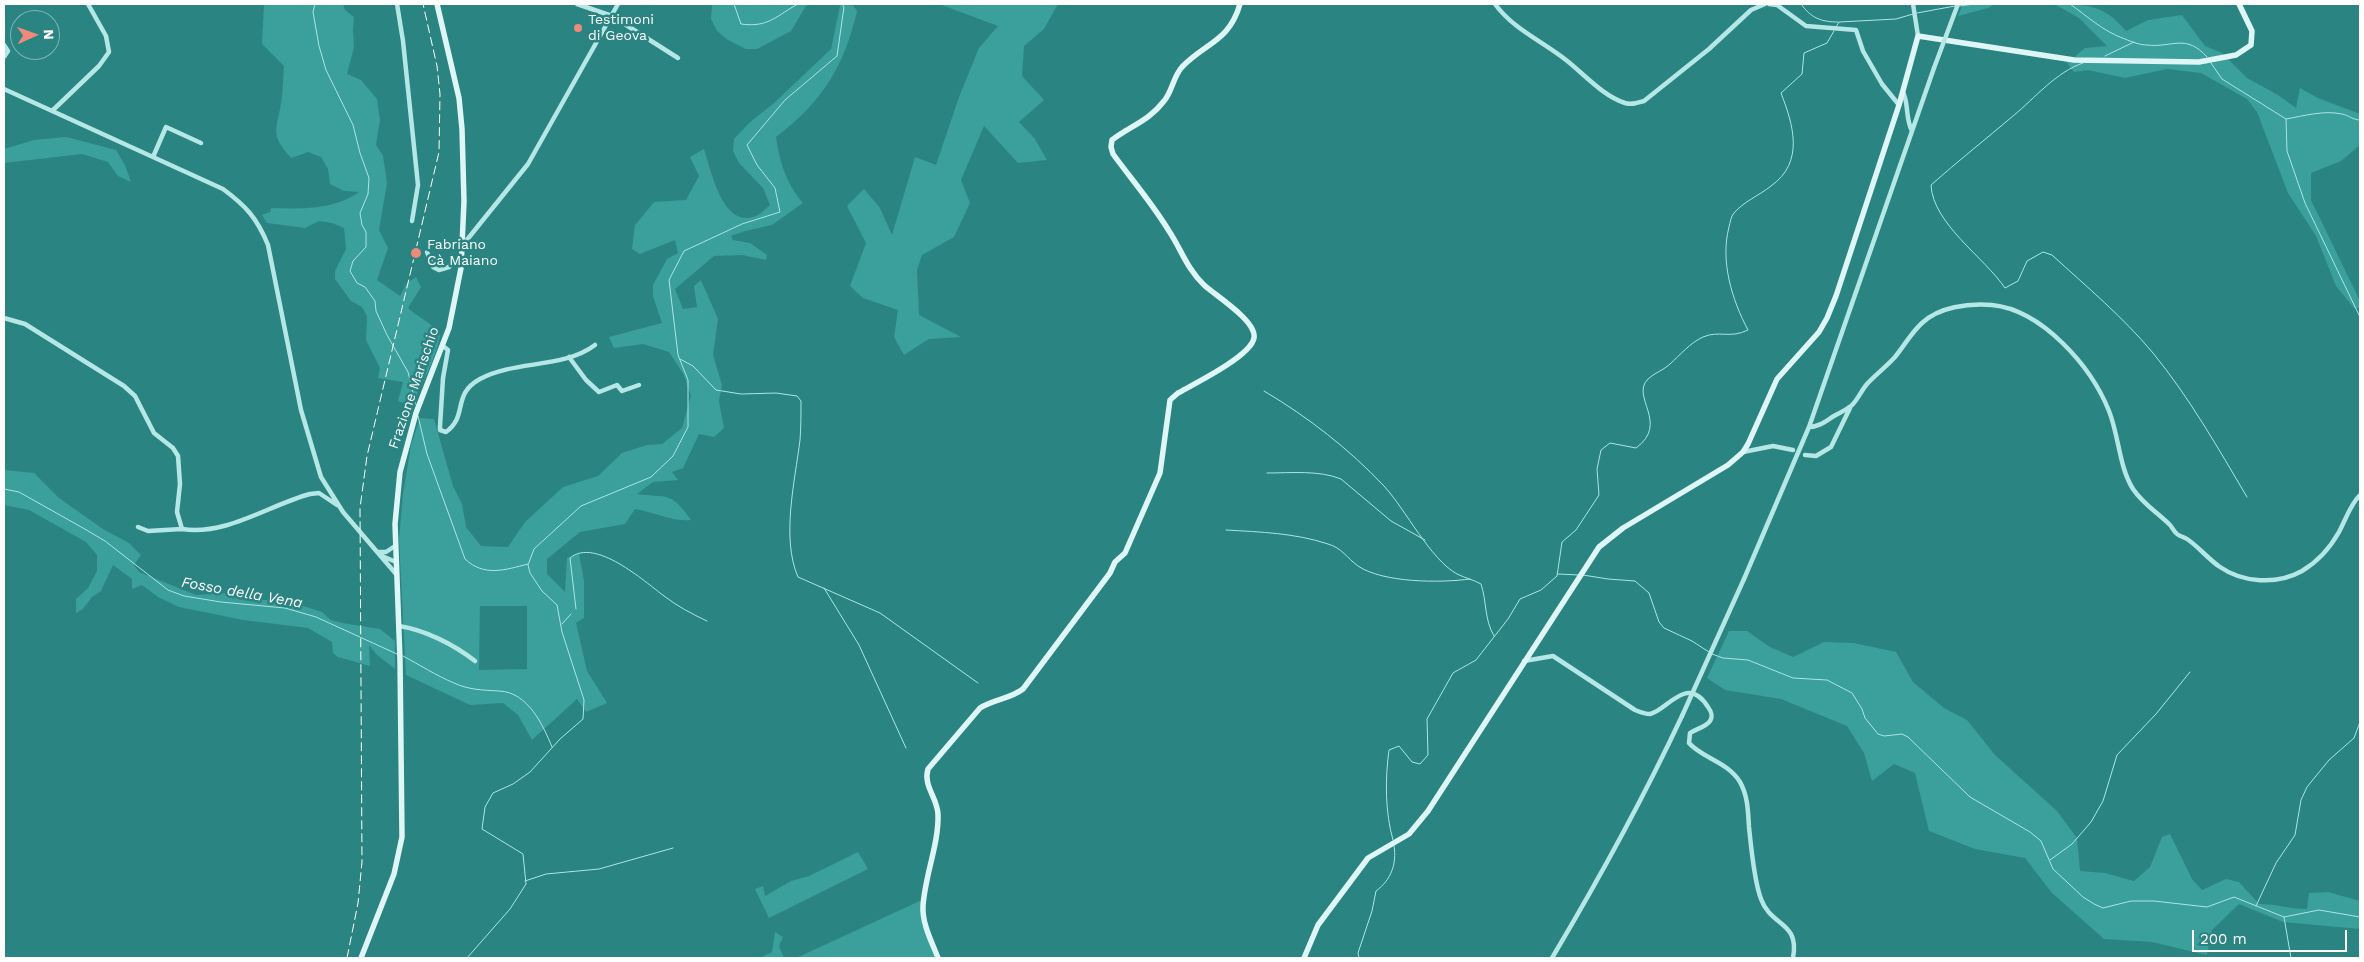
<!DOCTYPE html>
<meta charset="utf-8">
<style>
body{margin:0}
#map{position:relative;width:2364px;height:962px;overflow:hidden;background:#2a8482;font-family:"Work Sans",sans-serif}
canvas{display:block}
.frame{position:absolute;inset:0;border:5px solid #fff;pointer-events:none}
.north{position:absolute;left:10px;top:10px;width:50px;height:50px;box-sizing:border-box;background:#2a8482;border:1px solid #7fb5b4;border-radius:50%;rotate:88deg;font-size:14px;font-weight:700;line-height:20px;text-align:center;color:#fff}
.north::after{content:'';display:block;margin:auto;width:18px;height:22px;background:#ed8a7c;clip-path:polygon(50% 0,100% 100%,50% 72%,0 100%)}
.scale{position:absolute;left:2192px;top:930px;width:155px;height:22px;box-sizing:border-box;border:2px solid #fff;border-top:0;padding-left:6px;font-size:15px;line-height:18px;white-space:nowrap;color:#fff;-webkit-text-stroke:4px #2a8482;paint-order:stroke}
</style>
<div id="map">
<canvas width="2364" height="962"></canvas>
<div class="frame"></div>
<div class="north">N</div>
<div class="scale">200 m</div>
</div>
<script>
const ctx = document.querySelector('canvas').getContext('2d');
ctx.lineJoin = 'round';
function fillPath(path, color) {
  ctx.fillStyle = color;
  ctx.fill(path, 'evenodd');
}
function strokePath(path, color, width, dash) {
  ctx.strokeStyle = color;
  ctx.lineWidth = width;
  ctx.lineCap = dash ? 'butt' : 'round';
  ctx.setLineDash(dash || []);
  ctx.stroke(path);
}
function label(font, color, halo, rows, align = 'center') {
  ctx.font = font + ' "Work Sans",sans-serif';
  ctx.lineWidth = 5;
  ctx.setLineDash([]);
  ctx.textBaseline = 'middle';
  ctx.strokeStyle = halo;
  ctx.fillStyle = color;
  for (const [text, x, y, turn = 0] of rows) {
    ctx.save();
    ctx.translate(x, y);
    ctx.rotate((+turn || 0) * Math.PI / 180);
    ctx.textAlign = isNaN(turn) ? turn : align;
    if (halo) ctx.strokeText(text, 0, 0);
    ctx.fillText(text, 0, 0);
    ctx.restore();
  }
}
fillPath(new Path2D(`
 M 264,4 L 343,4 L 345,10 L 354,17 L 353,30 L 354,47 L 347,74 L 361,80 L 377,99 L 380,120 L 376,145 L 383,156 L 387,183 L 379,230 L 388,248 L 377,280 L 400,296 L 407,283 L 416,277 L 421,287 L 408,308 C 421,320 430,320 440,336 C 435,361 422,384 411,406 L 398,401 L 403,382 L 378,378 L 380,368 L 366,340 L 367,316 L 362,307 L 351,301 L 335,279 L 335,271 L 346,249 L 344,228 L 332,223 L 319,221 L 305,228 L 267,223 L 262,215 L 270,212 L 271,208 C 300,209 334,210 359,192 L 344,191 L 330,184 L 328,169 L 321,157 L 308,152 L 291,158 C 269,133 277,131 281,103 C 283,91 283,78 284,66 L 262,44 Z
 M 712,4 L 810,4 L 806,6 L 791,31 L 757,49 L 746,49 L 728,40 L 717,31 L 711,19 Z
 M 839,4 L 852,4 L 857,11 C 844,67 822,102 776,137 C 780,163 786,183 803,203 L 772,225 L 745,231 L 731,236 L 733,240 L 750,243 L 767,255 L 766,260 L 742,255 L 714,256 L 675,289 L 683,309 L 697,307 L 694,286 L 701,280 L 718,319 L 713,355 L 722,385 L 719,401 L 724,428 L 714,437 L 699,434 L 683,468 L 672,472 L 678,480 L 653,482 L 637,494 C 668,498 671,491 691,520 C 673,522 654,512 635,509 L 625,524 L 580,532 L 547,559 L 547,574 L 565,592 L 567,558 L 579,554 L 584,581 L 584,618 L 576,623 L 587,671 L 607,703 L 586,712 L 577,699 L 532,740 L 518,715 L 503,703 L 470,705 L 406,675 L 399,539 L 403,494 L 411,445 L 420,418 L 434,419 L 453,486 L 462,504 L 466,527 L 481,546 L 508,547 L 525,522 L 563,487 L 598,476 L 622,453 L 647,445 L 662,444 L 682,428 L 691,396 L 684,375 L 669,352 L 643,344 L 614,348 L 609,337 L 662,323 L 653,296 L 653,285 L 667,259 L 678,253 L 675,240 L 640,254 L 632,249 L 635,225 L 654,202 L 686,200 L 699,176 L 690,157 L 704,149 C 711,170 722,226 753,217 C 759,216 765,209 770,205 L 763,188 L 739,163 L 733,151 L 734,139 L 749,123 L 774,103 L 831,49 L 840,6 ZM 480,606 L 527,606 L 527,669 L 479,670 Z
 M 939,4 L 1058,4 L 1044,29 L 1024,46 L 1022,76 L 1044,100 L 1019,122 L 1035,139 L 1047,160 L 1018,163 L 984,126 L 961,180 L 970,203 L 954,237 L 922,255 L 917,270 L 919,315 L 961,337 L 929,339 L 904,355 L 894,337 L 898,310 L 863,298 L 850,286 L 866,243 L 847,206 L 864,189 L 880,208 L 892,235 L 915,157 L 936,165 L 959,97 L 979,48 L 998,26 Z
 M 1963,4 L 1995,4 L 1988,8 L 1958,16 Z
 M 2054,4 C 2086,4 2105,5 2126,31 L 2148,20 L 2182,15 L 2205,46 L 2222,53 L 2247,78 L 2278,95 L 2296,108 L 2300,88 L 2318,98 L 2360,114 L 2360,145 L 2341,161 L 2311,173 L 2311,200 L 2360,301 L 2360,308 L 2354,308 L 2336,286 L 2316,236 L 2288,193 L 2257,112 L 2247,99 L 2201,73 L 2167,69 L 2125,78 L 2088,70 L 2074,72 L 2067,63 L 2085,48 L 2107,46 L 2079,18 Z
 M 66,137 L 116,150 L 125,165 L 131,182 L 118,176 L 108,162 L 82,154 L 4,163 L 4,149 L 34,140 Z
 M 4,470 L 34,473 L 59,498 L 103,529 L 129,543 L 141,555 L 134,565 L 139,572 L 196,595 L 223,593 L 262,600 L 285,600 L 322,612 L 331,620 L 342,623 L 380,629 L 395,641 L 395,669 L 376,654 L 369,645 L 370,666 L 338,657 L 333,653 L 332,642 L 308,628 L 243,620 L 179,607 L 158,597 L 142,585 L 132,589 L 132,579 L 113,565 L 101,591 L 92,597 L 83,609 L 76,613 L 76,599 L 88,588 L 97,571 L 97,555 L 86,542 L 29,510 L 4,505 Z
 M 1729,631 L 1747,631 L 1770,647 L 1793,657 L 1824,642 L 1854,643 L 1896,652 L 1913,682 L 1944,708 L 1967,720 L 1995,755 L 2057,811 L 2077,838 L 2080,871 L 2105,873 L 2134,881 L 2150,867 L 2162,837 L 2170,834 L 2192,879 L 2202,890 L 2226,879 L 2239,882 L 2259,904 C 2276,904 2290,909 2307,909 L 2309,893 L 2328,892 L 2360,901 L 2360,929 L 2283,922 L 2239,904 L 2212,930 L 2207,955 L 2152,942 L 2104,939 L 2052,893 L 2025,858 L 1975,849 L 1929,831 L 1915,773 L 1894,764 L 1872,781 L 1864,753 L 1847,726 L 1781,699 L 1725,690 L 1707,678 Z
 M 858,852 L 868,869 L 769,918 L 755,889 L 763,886 L 765,896 L 791,881 L 809,876 Z
 M 922,900 L 922,923 L 935,958 L 796,958 Z
 M 775,932 L 783,937 L 779,946 L 784,958 L 760,958 L 772,952 Z`), '#3b9f9b');
strokePath(new Path2D(`
 M 315,4 L 313,12 L 319,46 L 326,70 L 353,125 L 360,153 L 369,178 L 368,194 L 360,213 L 362,225 L 366,232 L 366,247 L 353,261 L 350,271 L 357,283 L 365,287 L 375,301 L 376,311 L 387,335 L 408,372 L 416,405
 M 734,4 L 741,24 C 769,28 777,15 798,4
 M 1801,4 C 1811,18 1821,22 1838,22
 M 2070,4 C 2087,16 2104,32 2125,39 C 2132,42 2140,45 2147,45 C 2172,48 2186,33 2207,57
 M 1959,6 L 1975,4
 M 1917,13 L 1955,6
 M 1836,27 L 1839,22 L 1896,19 L 1913,14
 M 2105,56 L 2134,42
 M 2083,63 C 2056,72 2035,98 2013,116 C 1986,139 1958,161 1931,185 C 1933,224 1984,257 2005,288 L 2018,281 L 2027,261 L 2043,252 L 2052,255 C 2087,287 2123,317 2153,353 C 2189,397 2218,448 2247,497
 M 2211,63 L 2222,79 L 2286,119 C 2303,116 2324,110 2342,114 C 2348,115 2353,120 2360,120
 M 2286,119 L 2287,151 L 2305,203 L 2360,317
 M 680,359 L 693,366 L 716,390 L 741,394 L 776,393 L 797,396 L 801,401 C 801,414 801,427 800,440 C 795,481 781,538 798,577 L 880,613 L 978,683
 M 1264,391 C 1308,417 1349,449 1384,486 C 1406,510 1430,559 1457,574 C 1465,578 1474,580 1481,584 C 1487,602 1484,619 1494,636
 M 418,416 L 427,454 L 465,559 C 484,577 505,570 528,564
 M 1267,473 C 1291,473 1319,470 1341,479 L 1391,521 L 1425,540
 M 4,489 L 19,492 L 83,528 L 105,541 L 168,590 L 184,596 L 221,602 L 285,608 L 316,617 L 397,654
 M 1226,530 C 1260,532 1295,533 1328,544 C 1342,548 1347,558 1358,566 C 1383,583 1441,583 1470,579
 M 1558,574 L 1579,575
 M 1583,575 L 1608,579 L 1635,581 L 1649,593 L 1659,622 L 1664,628 L 1692,641 L 1709,652
 M 824,588 L 859,645 L 906,748
 M 576,609 L 570,558 C 595,537 644,581 664,596 C 677,606 692,614 707,621
 M 562,624 L 571,614
 M 1712,654 L 1723,658 L 1748,660 L 1793,678 L 1827,680 L 1852,693 L 1862,709 L 1865,718 L 1878,734 L 1884,736 L 1902,734 L 1908,737 L 1970,797 L 2030,832 L 2041,841 L 2053,869 L 2083,897 L 2094,904 L 2103,908 L 2131,901 L 2154,901 L 2207,907 L 2234,897 L 2284,917 L 2319,910 L 2360,917
 M 403,656 C 420,665 437,676 454,683 C 469,690 483,690 499,691 C 528,692 543,725 552,747
 M 1393,840 C 1385,812 1385,779 1389,750 L 1399,746 L 1412,762 L 1420,764 L 1428,755 L 1427,719 L 1453,673 L 1476,660 L 1508,619 L 1520,599 L 1541,590 L 1557,576 L 1562,542 L 1576,530 L 1599,495 L 1597,469 L 1601,450 L 1610,443 L 1636,448 C 1670,423 1630,397 1648,379 C 1654,373 1664,370 1670,364 C 1680,355 1690,343 1703,337 C 1719,330 1730,339 1748,330 C 1732,300 1720,261 1729,227 C 1730,223 1731,216 1734,213 C 1743,202 1760,195 1771,186 C 1805,162 1793,124 1781,93 L 1802,74 L 1804,53 L 1827,43 L 1834,31
 M 2050,860 L 2072,844 L 2091,822 L 2103,801 L 2117,755 L 2156,714 L 2190,672
 M 525,881 L 546,874 L 599,869 L 673,848
 M 2256,906 L 2276,863 L 2295,835 L 2301,800 L 2307,787 L 2329,760 L 2354,738 L 2360,722
 M 2284,917 L 2291,958
 M 467,958 L 510,909 L 526,884 L 523,854 L 482,829 L 485,807 L 493,793 L 513,784 L 530,772 L 560,739 L 583,719 L 584,700 L 562,632 L 557,605 L 542,591 L 530,573 L 528,565 L 534,549 L 581,506 L 651,477 L 673,456 L 688,427 L 688,380 L 678,355 L 669,280 L 684,251 L 742,224 L 780,212 L 775,188 L 757,165 L 747,145 L 785,100 L 837,56 L 844,7 L 842,4
 M 1359,958 L 1358,953 L 1372,911 L 1376,891 C 1391,880 1397,864 1394,846`), '#a9e7e4', 1);
strokePath(new Path2D(`
 M 397,4 L 403,41 L 418,185 L 412,221
 M 577,4 L 612,16 L 678,58
 M 1495,4 C 1513,29 1542,41 1566,60 C 1584,74 1603,96 1625,103 C 1632,105 1637,103 1644,101 L 1709,49 L 1751,10 L 1765,4
 M 1769,4 L 1777,5 L 1806,26 L 1856,30 L 1863,51 L 1882,84 L 1899,105
 M 1913,4 L 1918,36
 M 4,45 L 8,51 L 4,57
 M 4,89 L 223,189 C 246,206 257,218 268,245 L 301,410 L 321,477 L 343,512 L 396,574
 M 1903,92 C 1909,104 1905,118 1912,131
 M 52,111 L 99,66 L 109,52 L 106,36 L 88,4
 M 153,157 L 166,127 L 201,143
 M 462,246 L 528,164 L 618,4
 M 427,252 L 433,267 L 439,270 L 449,267 L 462,256
 M 4,318 L 25,324 L 124,386 L 135,396 L 154,433 L 173,448 L 178,456 L 180,484 L 177,512 L 182,529 C 226,536 269,505 310,494 L 319,493 L 337,505
 M 443,346 L 448,350 L 443,378 L 440,426 L 440,430 L 446,432 C 469,415 451,395 480,379 C 515,360 563,369 595,345
 M 569,357 L 586,380 L 599,392 L 617,385 L 622,391 L 639,385
 M 1809,427 C 1819,427 1826,421 1834,416 C 1839,413 1846,410 1851,406 C 1857,401 1861,391 1867,384 C 1875,375 1886,367 1895,357 C 1904,346 1911,333 1922,323 C 1939,307 1968,303 1992,305 C 2042,310 2091,366 2109,411 C 2119,436 2119,467 2133,489 C 2143,504 2158,513 2170,525 C 2172,527 2174,532 2177,534 C 2179,536 2184,537 2187,539 C 2199,547 2208,559 2220,567 C 2243,583 2277,585 2302,571 C 2317,562 2330,548 2339,532 C 2346,519 2350,505 2360,495
 M 1743,452 L 1773,446 L 1793,450
 M 1805,455 L 1816,456 L 1831,447 L 1850,408
 M 138,527 L 148,531 L 182,529
 M 378,552 L 386,552 L 395,546
 M 382,556 L 396,562
 M 1744,579 L 1809,427 L 1934,68
 M 399,626 C 425,630 453,644 475,661
 M 1524,661 L 1553,656 L 1635,710 C 1640,712 1644,714 1650,714 C 1667,711 1687,673 1708,707 C 1711,711 1713,717 1710,721 C 1706,727 1696,729 1690,733 L 1689,743 C 1702,758 1728,762 1740,782 C 1748,796 1748,812 1749,827 C 1751,846 1754,881 1761,899 C 1771,927 1800,921 1793,958
 M 1552,958 C 1599,879 1643,799 1682,716`), '#b4e7e5', 4.5);
strokePath(new Path2D(`
 M 361,958 L 394,874 L 402,837 L 400,660 L 395,524 L 400,472 L 416,413 L 449,328 L 461,268 L 464,201 L 462,129 L 459,98 L 437,4
 M 938,958 C 932,942 922,924 923,906 C 925,875 939,844 938,814 C 937,797 923,786 928,769 L 980,708 C 994,699 1010,699 1023,689 L 1110,573 L 1115,562 L 1125,553 L 1160,473 L 1170,400 L 1178,393 C 1194,384 1251,356 1254,338 C 1257,321 1216,296 1204,285 C 1187,269 1181,249 1169,231 C 1152,203 1132,180 1113,154 L 1111,147 L 1112,140 C 1130,126 1149,121 1164,101 C 1172,92 1173,77 1182,67 C 1206,42 1229,42 1240,4
 M 1304,958 L 1318,925 L 1368,858 L 1409,834 L 1428,811 L 1599,547 L 1623,528 L 1728,465 L 1743,452 L 1748,444 L 1777,379 L 1819,332 L 1827,318 L 1836,296 L 1899,105 L 1918,36 L 2074,60 L 2199,62 L 2236,55 L 2251,45 L 2252,31 L 2239,4`), '#def6f6', 5.5);
strokePath(new Path2D(`
 M 347,958 L 358,903 L 362,862 L 360,508 L 367,456 L 439,152 L 440,94 L 437,66 L 423,4`), '#fff', 1, [9, 4]);
strokePath(new Path2D(`
 M 1934,68 L 1958,4
 M 1682,716 L 1744,579`), '#b4e7e5', 4.5);
for (const [x, y, r, color] of [
 [578,28,5,"#ed8a7c"],
 [416,253,6,"#ed8a7c"]
]) {
  const dot = new Path2D();
  dot.arc(x, y, r, 0, 2 * Math.PI);
  ctx.fillStyle = color;
  ctx.fill(dot);
  strokePath(dot, '#2a8482', 2);
}
label('14px', '#fff', '#2a8482', [
 ["Testimoni",588,20],
 ["di Geova",588,36],
 ["Fabriano",427,245],
 ["Cà Maiano",427,261]
], 'left');
label('14px', '#fff', '#2a8482', [
 ["Frazione Marischio",414,388,-71]
]);
label('italic 15px', '#fff', '#2a8482', [
 ["Fosso della Vena",242,593,10]
]);
</script>
